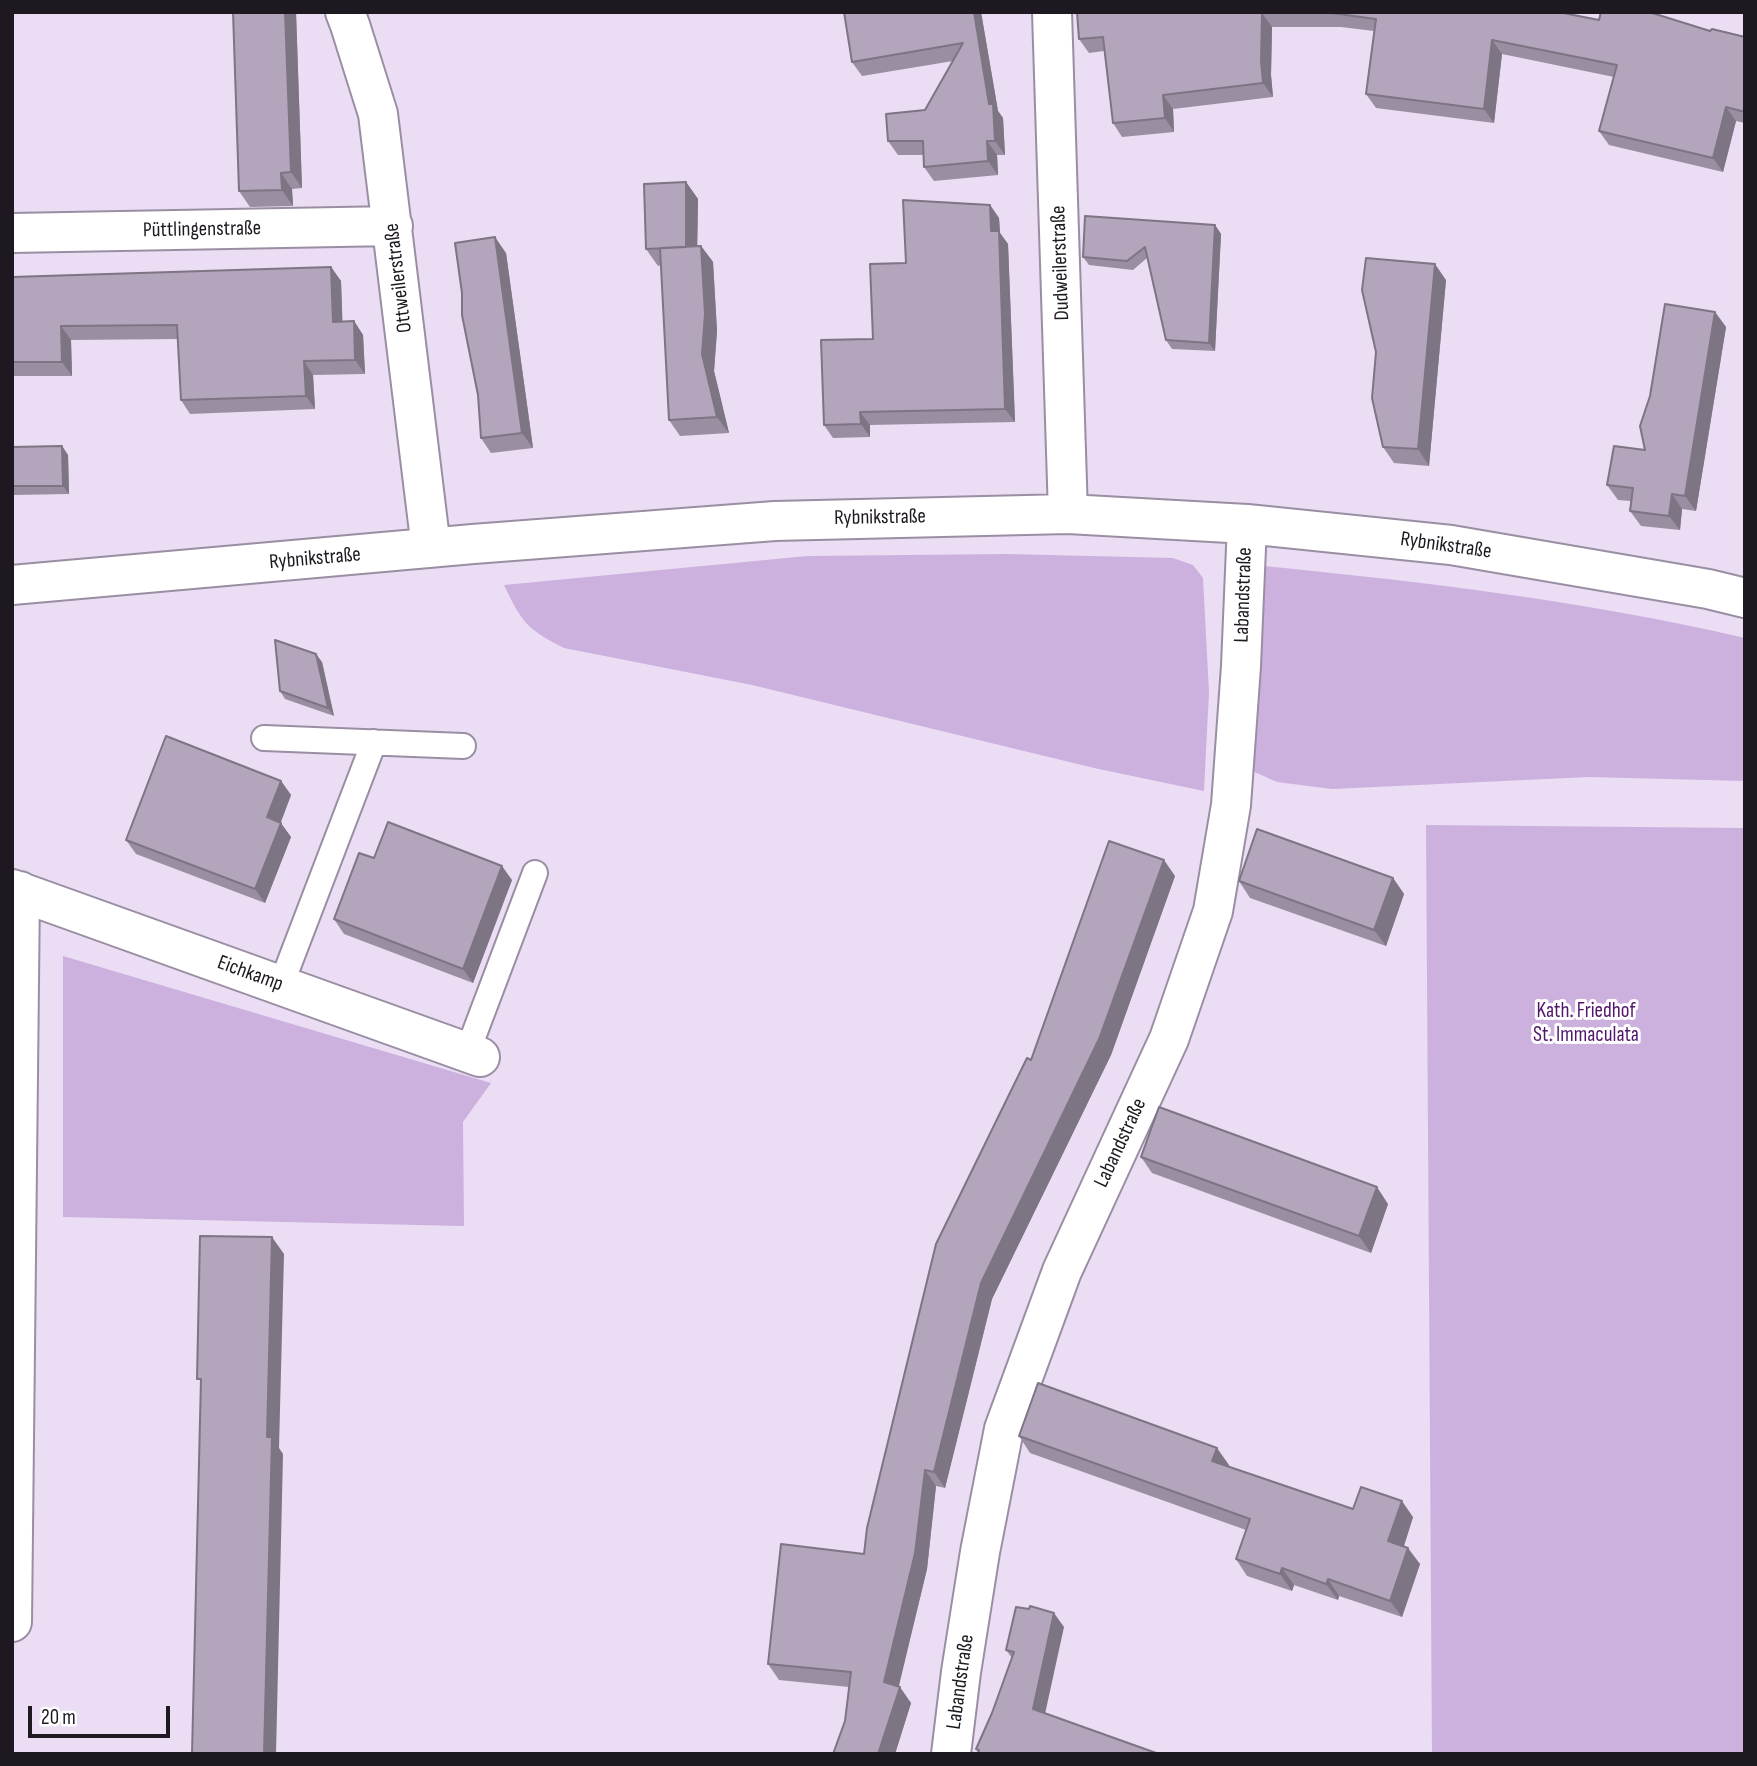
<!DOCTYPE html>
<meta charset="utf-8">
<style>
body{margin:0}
#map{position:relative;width:1757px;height:1766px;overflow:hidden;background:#eaddf4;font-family:"Sofia Sans Condensed",sans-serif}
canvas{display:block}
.frame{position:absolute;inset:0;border:14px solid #1e1921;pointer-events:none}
.scale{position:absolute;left:28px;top:1706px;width:142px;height:32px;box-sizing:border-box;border:4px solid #1e1921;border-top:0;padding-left:9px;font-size:21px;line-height:24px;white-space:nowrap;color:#1e1921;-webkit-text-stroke:5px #fff;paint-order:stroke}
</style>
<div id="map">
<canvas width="1757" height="1766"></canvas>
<div class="frame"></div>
<div class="scale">20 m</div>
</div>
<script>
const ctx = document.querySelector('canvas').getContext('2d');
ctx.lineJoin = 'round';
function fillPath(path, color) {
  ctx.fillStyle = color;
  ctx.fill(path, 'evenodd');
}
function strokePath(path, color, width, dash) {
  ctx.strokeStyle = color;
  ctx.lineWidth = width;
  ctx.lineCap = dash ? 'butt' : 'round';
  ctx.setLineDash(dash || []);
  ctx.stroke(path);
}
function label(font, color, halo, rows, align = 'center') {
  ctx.font = font + ' "Sofia Sans Condensed",sans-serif';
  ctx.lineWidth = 6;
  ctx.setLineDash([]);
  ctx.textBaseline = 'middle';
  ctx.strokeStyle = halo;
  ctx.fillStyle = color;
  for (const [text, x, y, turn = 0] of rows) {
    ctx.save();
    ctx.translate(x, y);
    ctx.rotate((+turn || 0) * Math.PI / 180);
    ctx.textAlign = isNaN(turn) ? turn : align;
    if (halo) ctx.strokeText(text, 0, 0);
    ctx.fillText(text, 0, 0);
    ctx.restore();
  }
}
fillPath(new Path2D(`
 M 1007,554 L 1173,558 L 1193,565 L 1203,578 L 1209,692 L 1204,791 L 1094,768 L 752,685 L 564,648 C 527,629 522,623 504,585 L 807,556 Z
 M 1264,566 C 1425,582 1587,601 1745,638 L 1745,781 L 1589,777 L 1332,789 L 1277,782 L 1250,770 Z
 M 1426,825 L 1745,828 L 1745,1754 L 1432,1754 Z
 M 63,956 L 491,1083 L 463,1122 L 464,1226 L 63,1217 Z`), '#ccb1de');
const lane = new Path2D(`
 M 264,738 L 463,746
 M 281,985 L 374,742
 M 467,1053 L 535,873`);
const street = new Path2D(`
 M 345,12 L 350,25 L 378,114 L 431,548
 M 1052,12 L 1068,514
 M 12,233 L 393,226
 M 12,585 L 473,544 L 775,521 L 1068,514 L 1247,524 L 1451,545 L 1708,589 L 1745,598
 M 12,889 L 480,1057
 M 12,1622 L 20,891
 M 951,1754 L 961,1672 L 980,1552 L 1004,1429 L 1062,1271 L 1169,1039 L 1213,911 L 1231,805 L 1241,666 L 1247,524`);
strokePath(lane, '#9a8ea3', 28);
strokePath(street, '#9a8ea3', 42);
strokePath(lane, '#fff', 24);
strokePath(street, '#fff', 38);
fillPath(new Path2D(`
 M 233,12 L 296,12 L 302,188 L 292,189 L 293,206 L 250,207 L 239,191 Z
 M 981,12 L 998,111 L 1003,118 L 1005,155 L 997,155 L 998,175 L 934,181 L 924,167 L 923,155 L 898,155 L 888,141 L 925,110 L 953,61 L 862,76 L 852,62 Z
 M 1077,12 L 1558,12 L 1599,20 L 1710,31 L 1745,37 L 1745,123 L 1736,121 L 1723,172 L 1609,145 L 1599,131 L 1614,77 L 1502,54 L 1494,123 L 1376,108 L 1366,94 L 1374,31 L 1341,27 L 1272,27 L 1271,75 L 1273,97 L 1173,109 L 1174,132 L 1122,137 L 1113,123 L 1104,51 L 1089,53 L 1079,39 Z
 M 686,182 L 698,199 L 697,246 L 701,246 L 713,262 L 717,331 L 714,371 L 729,433 L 680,436 L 669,420 L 661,265 L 658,266 L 646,249 Z
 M 990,205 L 999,218 L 1000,233 L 1008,244 L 1015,422 L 870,425 L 870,437 L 833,438 L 824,425 L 873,339 L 906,263 Z
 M 1215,225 L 1221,234 L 1215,351 L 1172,349 L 1166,340 L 1147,258 L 1133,270 L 1089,265 L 1083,257 Z
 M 506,253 L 533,448 L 491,453 L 481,438 Z
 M 331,267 L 341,281 L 342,321 L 354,321 L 363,335 L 365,374 L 313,375 L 315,409 L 190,414 L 181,400 L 178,339 L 71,340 L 72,376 L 12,376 L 12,277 Z
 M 1446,280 L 1429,466 L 1394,463 L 1383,447 Z
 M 1715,312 L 1726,327 L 1696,511 L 1682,509 L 1680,530 L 1641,526 L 1630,511 L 1631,501 L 1618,500 L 1607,485 L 1645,450 Z
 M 62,446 L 68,455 L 69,494 L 14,495 L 12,492 L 12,447 Z
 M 322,662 L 334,716 L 285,699 L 280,691 Z
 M 281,781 L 291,795 L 280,823 L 291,837 L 265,903 L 136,854 L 126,840 Z
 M 374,858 L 512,880 L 473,983 L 344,934 L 334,919 Z
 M 1175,876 L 1111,1055 L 992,1299 L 945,1488 L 936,1486 L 927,1569 L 898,1687 L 911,1703 L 895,1754 L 833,1754 L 845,1721 L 849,1687 L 779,1680 L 768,1664 L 864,1554 L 1031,1060 Z
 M 1393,878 L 1404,894 L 1386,946 L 1250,898 L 1239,881 Z
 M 1141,1157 L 1388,1204 L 1371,1253 L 1152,1173 Z
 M 1019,1436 L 1229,1465 L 1228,1466 L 1353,1509 L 1413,1517 L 1404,1546 L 1420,1564 L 1402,1617 L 1339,1596 L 1338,1600 L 1294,1585 L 1292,1591 L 1247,1576 L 1236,1559 L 1246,1530 L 1030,1453 Z
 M 1064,1627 L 978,1753 L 976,1749 L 992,1713 L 1012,1658 L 1006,1650 Z`), '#9a8fa2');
fillPath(new Path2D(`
 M 285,12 L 296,12 L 302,188 L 291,172 Z
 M 974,12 L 981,12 L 998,111 L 1003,118 L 1005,155 L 995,141 Z
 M 1262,13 L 1272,27 L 1271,75 L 1273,97 L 1263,83 L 1261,61 Z
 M 1492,40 L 1502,54 L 1494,123 L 1484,109 Z
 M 1163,95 L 1173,109 L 1174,132 L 1165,118 Z
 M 1726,107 L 1736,121 L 1723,172 L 1713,158 Z
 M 987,141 L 997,155 L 998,175 L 988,161 Z
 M 281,173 L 292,189 L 293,206 L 282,190 Z
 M 686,182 L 698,199 L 697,263 L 686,247 Z
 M 990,205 L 999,218 L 1000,233 L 1008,244 L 1015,422 L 1005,409 L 991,231 Z
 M 1215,225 L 1221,234 L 1215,351 L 1209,343 Z
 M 495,237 L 506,253 L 533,448 L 522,433 Z
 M 701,246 L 713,262 L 717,331 L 714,371 L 729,433 L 717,417 L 702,354 Z
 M 1435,264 L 1446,280 L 1429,466 L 1418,449 Z
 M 331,267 L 341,281 L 343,335 L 333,322 Z
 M 1715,312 L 1726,327 L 1696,511 L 1685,496 Z
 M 354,321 L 363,335 L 365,374 L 355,360 Z
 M 61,326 L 71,340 L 72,376 L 62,362 Z
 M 304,361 L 313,375 L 315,409 L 306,396 Z
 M 860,412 L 870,425 L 870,437 L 861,424 Z
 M 62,446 L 68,455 L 69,494 L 63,486 Z
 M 1672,494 L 1682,509 L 1680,530 L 1669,516 Z
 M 316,654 L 322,662 L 334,716 L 328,708 Z
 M 281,781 L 291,795 L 278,830 L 281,823 L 291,837 L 265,903 L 255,889 L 267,817 Z
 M 1164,860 L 1175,876 L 1111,1055 L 992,1299 L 945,1488 L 934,1472 L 981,1283 Z
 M 502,866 L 512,880 L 473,983 L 463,969 Z
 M 1393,878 L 1404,894 L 1386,946 L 1374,930 Z
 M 1377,1187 L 1388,1204 L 1371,1253 L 1359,1236 Z
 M 272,1237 L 284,1254 L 279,1448 L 283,1454 L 276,1754 L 264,1754 L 267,1437 Z
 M 1217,1448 L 1229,1465 L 1224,1477 L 1212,1461 Z
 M 925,1470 L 936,1486 L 927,1569 L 896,1698 L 884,1682 Z
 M 1402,1501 L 1413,1517 L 1400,1558 L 1388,1541 Z
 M 1408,1548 L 1420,1564 L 1402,1617 L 1390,1601 Z
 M 1282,1568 L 1294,1585 L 1292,1591 L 1280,1574 Z
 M 1328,1579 L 1339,1596 L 1338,1600 L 1326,1584 Z
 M 1054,1613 L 1064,1627 L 1043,1723 L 1033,1709 Z
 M 900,1687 L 911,1703 L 895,1754 L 878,1754 Z`), '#7d7484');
const building = new Path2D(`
 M 233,12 L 285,12 L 291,172 L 281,173 L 282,190 L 239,191 Z
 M 844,12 L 974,12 L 989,104 L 993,104 L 995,141 L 987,141 L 988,161 L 924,167 L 923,141 L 888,141 L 886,114 L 925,110 L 963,43 L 852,62 Z
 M 1077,12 L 1558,12 L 1599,20 L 1601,12 L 1649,12 L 1710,31 L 1712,29 L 1745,37 L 1745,112 L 1726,107 L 1713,158 L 1599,131 L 1617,65 L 1492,40 L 1484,109 L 1366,94 L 1376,19 L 1331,13 L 1262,13 L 1261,61 L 1263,83 L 1163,95 L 1165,118 L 1113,123 L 1103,37 L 1079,39 Z
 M 686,182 L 686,247 L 646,249 L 644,184 Z
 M 903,200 L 990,205 L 991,231 L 999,231 L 1005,409 L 860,412 L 861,424 L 824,425 L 821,340 L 873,339 L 870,264 L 906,263 Z
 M 1085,216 L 1215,225 L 1209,343 L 1166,340 L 1145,247 L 1127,261 L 1083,257 Z
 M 495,237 L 522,433 L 481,438 L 478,395 L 462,315 L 462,293 L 455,243 Z
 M 701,246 L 705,314 L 702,354 L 717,417 L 669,420 L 660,248 Z
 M 1366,258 L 1435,264 L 1418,449 L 1383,447 L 1372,398 L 1376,352 L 1362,290 Z
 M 331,267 L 333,322 L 354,321 L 355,360 L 304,361 L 306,396 L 181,400 L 177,325 L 61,326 L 62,362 L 12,362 L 12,277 Z
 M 1665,304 L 1715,312 L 1685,496 L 1672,494 L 1669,516 L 1630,511 L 1633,488 L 1607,485 L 1614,446 L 1645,450 L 1640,426 L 1650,396 Z
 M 62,446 L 63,486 L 12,486 L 12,447 Z
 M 275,640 L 316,654 L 328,708 L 280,691 Z
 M 166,736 L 281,781 L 267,817 L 281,823 L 255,889 L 126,840 Z
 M 388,822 L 502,866 L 463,969 L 334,919 L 359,853 L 374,858 Z
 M 1257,829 L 1393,878 L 1374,930 L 1239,881 Z
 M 1109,841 L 1164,860 L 1099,1039 L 981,1283 L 934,1472 L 925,1470 L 915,1553 L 884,1682 L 900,1687 L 878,1754 L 833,1754 L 845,1721 L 851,1672 L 768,1664 L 781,1544 L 864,1554 L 867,1528 L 936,1244 L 1027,1058 L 1031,1060 Z
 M 1159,1107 L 1377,1187 L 1359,1236 L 1141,1157 Z
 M 200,1236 L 272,1237 L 267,1437 L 272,1437 L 264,1754 L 192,1754 L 201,1379 L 197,1379 Z
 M 1038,1383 L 1217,1448 L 1212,1461 L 1353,1509 L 1361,1487 L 1402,1501 L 1388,1541 L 1408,1548 L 1390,1601 L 1328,1579 L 1326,1584 L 1282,1568 L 1280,1574 L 1236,1559 L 1250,1519 L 1019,1436 Z
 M 1030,1606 L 1054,1613 L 1033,1709 L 1159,1754 L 978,1754 L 979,1750 L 976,1749 L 992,1713 L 1014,1652 L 1006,1650 L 1016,1607 L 1029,1609 Z`);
fillPath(building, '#b3a6bc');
strokePath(building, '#7d7484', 2);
label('21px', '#1e1921', '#fff', [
 ["Püttlingenstraße",202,230,-1],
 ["Dudweilerstraße",1061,263,-92],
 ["Ottweilerstraße",399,278,-97],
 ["Rybnikstraße",880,518,-1],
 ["Rybnikstraße",1446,546,8],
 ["Rybnikstraße",315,559,-5],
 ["Labandstraße",1244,595,-88],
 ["Eichkamp",250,974,20],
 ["Labandstraße",1121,1143,-65],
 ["Labandstraße",961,1682,-82]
]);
label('21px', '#50166c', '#fff', [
 ["Kath. Friedhof",1586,1012],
 ["St. Immaculata",1586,1036]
]);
</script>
